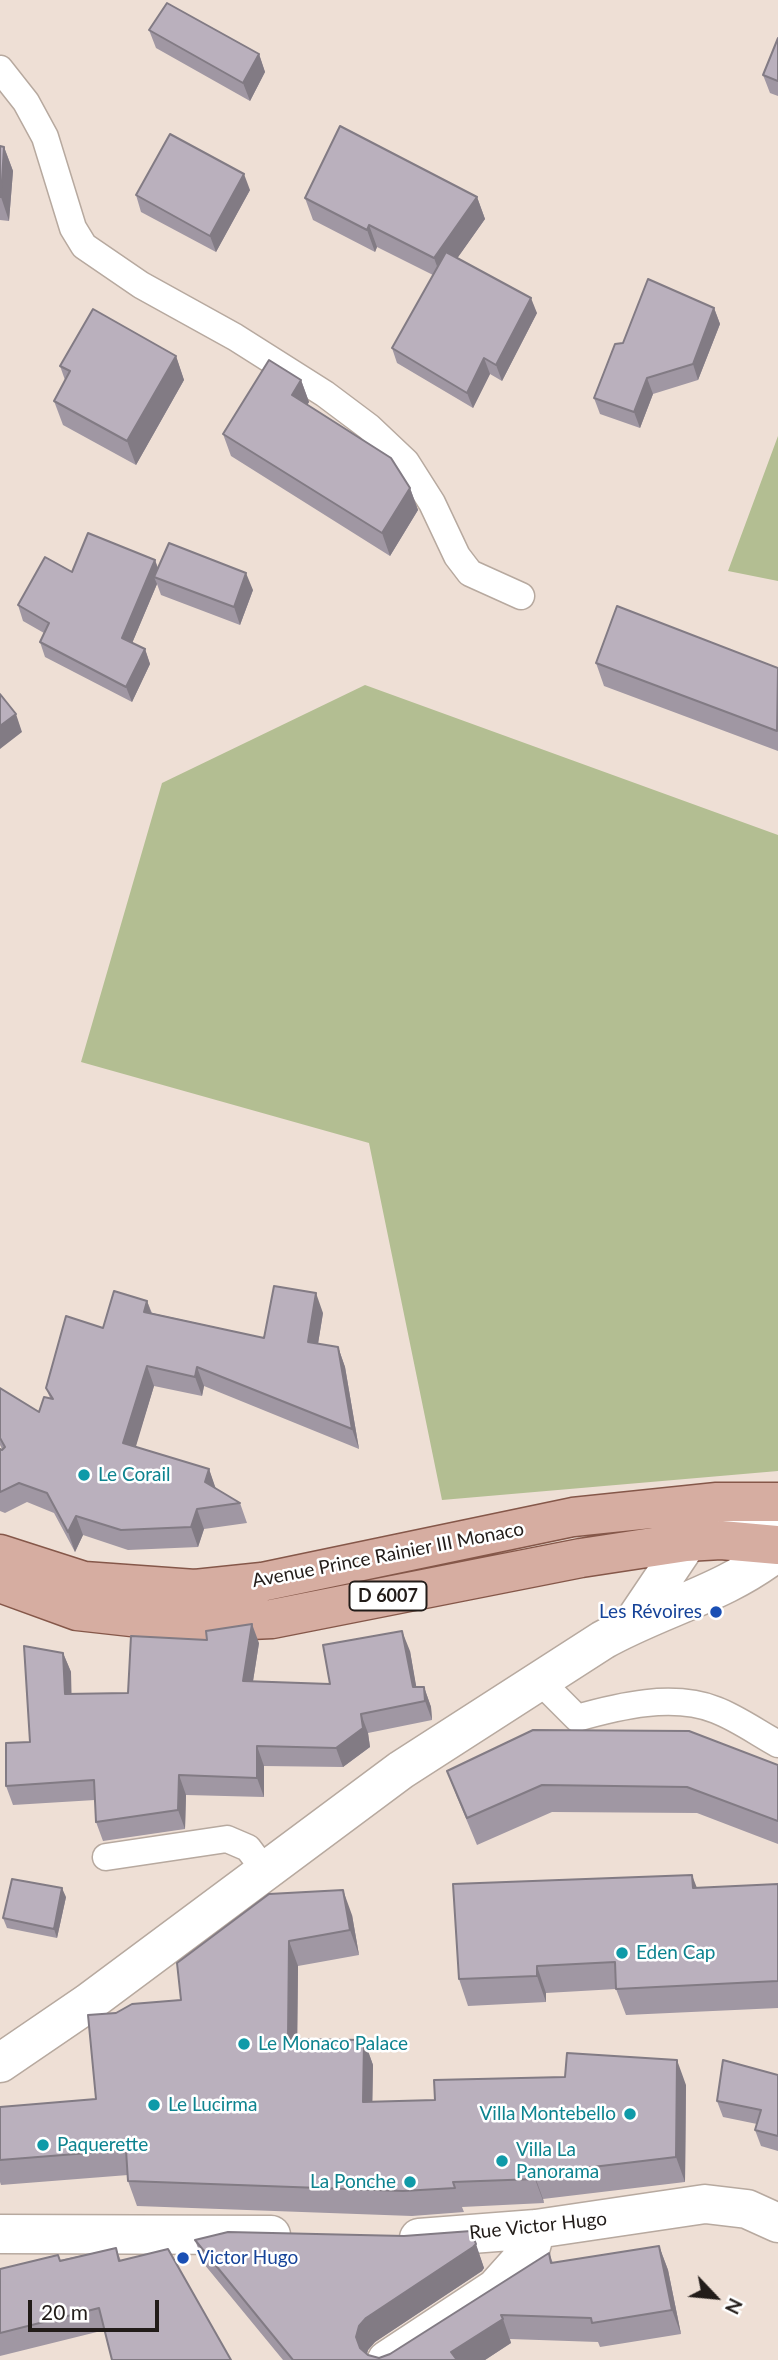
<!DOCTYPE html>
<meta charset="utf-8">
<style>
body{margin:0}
#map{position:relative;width:778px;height:2360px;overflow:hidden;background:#eedfd5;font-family:Lato,sans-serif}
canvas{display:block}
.north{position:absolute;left:680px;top:2262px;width:70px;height:70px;-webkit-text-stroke:5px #fff;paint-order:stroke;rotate:116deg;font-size:19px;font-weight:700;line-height:28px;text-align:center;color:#221c19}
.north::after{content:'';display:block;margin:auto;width:24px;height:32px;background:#221c19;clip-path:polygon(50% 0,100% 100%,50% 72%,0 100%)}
.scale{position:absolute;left:28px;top:2300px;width:131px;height:32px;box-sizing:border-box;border:4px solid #221c19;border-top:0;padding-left:9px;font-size:21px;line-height:24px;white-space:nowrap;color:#221c19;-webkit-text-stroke:5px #fff;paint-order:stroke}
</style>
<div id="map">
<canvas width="778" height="2360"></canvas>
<div class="north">N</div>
<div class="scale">20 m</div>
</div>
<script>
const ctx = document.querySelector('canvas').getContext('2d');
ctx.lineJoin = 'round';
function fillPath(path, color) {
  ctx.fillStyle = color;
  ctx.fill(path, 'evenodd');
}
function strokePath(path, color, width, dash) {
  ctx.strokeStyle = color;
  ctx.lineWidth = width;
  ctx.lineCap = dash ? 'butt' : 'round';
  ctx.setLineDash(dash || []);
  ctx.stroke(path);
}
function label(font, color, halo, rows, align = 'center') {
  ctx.font = font + ' Lato,sans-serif';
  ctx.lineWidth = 5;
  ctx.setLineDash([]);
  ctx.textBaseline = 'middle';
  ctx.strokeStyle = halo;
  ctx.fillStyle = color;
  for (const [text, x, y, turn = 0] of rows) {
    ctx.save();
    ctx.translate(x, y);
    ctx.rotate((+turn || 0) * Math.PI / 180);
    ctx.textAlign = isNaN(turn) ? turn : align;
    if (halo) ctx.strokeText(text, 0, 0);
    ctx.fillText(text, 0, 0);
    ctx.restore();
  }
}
fillPath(new Path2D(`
 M 778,436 L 778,581 L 728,571 Z
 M 365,685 L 778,835 L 778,1471 L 442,1500 L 369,1143 L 81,1062 L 162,783 Z`), '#b3be92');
const lane = new Path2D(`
 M 0,69 L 26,102 L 45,137 L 73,228 L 84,246 L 141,285 L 235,337 L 325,394 L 369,427 L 406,462 L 432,503 L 457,556 L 470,573 L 521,596
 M 541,1682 L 577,1718 C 619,1706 673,1693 716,1710 C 737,1718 758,1733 778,1744
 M 106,1857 L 227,1839 L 248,1848 L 266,1872`);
const street = new Path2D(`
 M 633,1623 L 699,1525 L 710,1520 L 778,1522
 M 0,2063 L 88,2003 L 401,1770 L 603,1640 C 660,1608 726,1593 778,1551
 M 0,2234 L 271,2235
 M 419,2238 L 536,2229 L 705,2204 L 747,2209 L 778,2223
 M 387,2360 L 496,2288 L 530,2250 L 536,2229`);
const primary = new Path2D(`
 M 0,1554 L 84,1581 L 195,1589 L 262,1582 L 573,1517 L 717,1502 L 778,1502
 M 0,1583 L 77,1611 L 185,1623 L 272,1619 L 581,1558 L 686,1542 L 721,1540 L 778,1545`);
strokePath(lane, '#b7a99f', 29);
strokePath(street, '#b7a99f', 41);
strokePath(primary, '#855749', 41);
strokePath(lane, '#fff', 26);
strokePath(street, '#fff', 38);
strokePath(primary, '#d6ada1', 38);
fillPath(new Path2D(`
 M 149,30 L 259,54 L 265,72 L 250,101 L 156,48 Z
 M 778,38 L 778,96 L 770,93 L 763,75 Z
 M 0,146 L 4,147 L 13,171 L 9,221 L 0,220 Z
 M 250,190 L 216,252 L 141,212 L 136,195 Z
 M 477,197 L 485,219 L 457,258 L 537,313 L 502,381 L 490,374 L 473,408 L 397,363 L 392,348 L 433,275 L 377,247 L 375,252 L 313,220 L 305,198 Z
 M 714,308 L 720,324 L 698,380 L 653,394 L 640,428 L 600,414 L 594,398 L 623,343 Z
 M 176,356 L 184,380 L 136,465 L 63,425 L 54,401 L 65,380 L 60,366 Z
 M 301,380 L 309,402 L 307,405 L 410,488 L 418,510 L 390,556 L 231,456 L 223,434 Z
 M 155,560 L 158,568 L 253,590 L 240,625 L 161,595 L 157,584 L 132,643 L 145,649 L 150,664 L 132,702 L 45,657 L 40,642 L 44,633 L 23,621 L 18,605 L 72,572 Z
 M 596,663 L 778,668 L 778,751 L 604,686 Z
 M 147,1301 L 152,1313 L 264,1338 L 323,1313 L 318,1344 L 338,1347 L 345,1367 L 359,1449 L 204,1386 L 202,1396 L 154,1386 L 135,1447 L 209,1469 L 215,1488 L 240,1503 L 247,1523 L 204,1529 L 198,1547 L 128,1550 L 83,1535 L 75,1552 L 54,1513 L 27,1502 L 5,1513 L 0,1511 L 0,1449 L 2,1450 L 2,1449 L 0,1445 L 0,1388 L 39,1412 L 50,1398 L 46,1388 L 103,1328 Z
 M 259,1643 L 253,1681 L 330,1684 L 410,1651 L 416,1687 L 424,1687 L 431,1707 L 432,1720 L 368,1733 L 370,1747 L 343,1767 L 264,1766 L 264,1797 L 186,1795 L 185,1829 L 103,1841 L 96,1822 L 95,1800 L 13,1805 L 6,1786 L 30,1742 L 63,1653 L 71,1672 L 71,1694 L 128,1693 Z
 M 778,1765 L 778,1844 L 697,1813 L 552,1812 L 477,1845 L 457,1797 L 447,1771 Z
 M 778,1884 L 778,2008 L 626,2015 L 616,1989 L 546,1993 L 546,2002 L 468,2006 L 459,1979 L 697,1888 Z
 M 66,1897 L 57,1938 L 7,1928 L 3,1918 Z
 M 352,1915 L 359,1955 L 298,1966 L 297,2039 L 364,2040 L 373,2065 L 372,2102 L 435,2100 L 686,2085 L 685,2182 L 543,2199 L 544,2203 L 462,2207 L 464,2212 L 412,2216 L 137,2206 L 128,2181 L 128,2175 L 1,2185 L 0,2182 L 0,2107 L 96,2099 L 116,2013 L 181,2000 L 177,1963 Z
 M 778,2075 L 778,2151 L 761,2146 L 755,2130 L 757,2124 L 723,2117 L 717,2101 Z
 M 471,2231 L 484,2268 L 482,2271 L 375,2342 L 368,2350 L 367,2354 L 368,2355 L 379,2358 L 390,2354 L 549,2253 L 553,2263 L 659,2246 L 668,2270 L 681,2334 L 600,2347 L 598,2342 L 510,2339 L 511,2343 L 485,2360 L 283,2360 L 204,2264 L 195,2240 L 404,2236 Z
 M 116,2248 L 121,2261 L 105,2330 L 0,2356 L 0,2269 L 60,2260 Z`), '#a097a3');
fillPath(new Path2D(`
 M 259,54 L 265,72 L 250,101 L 243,83 Z
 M 4,147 L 13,171 L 9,221 L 1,197 Z
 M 244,174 L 250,190 L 216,252 L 210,236 Z
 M 477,197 L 485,219 L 442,280 L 434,258 Z
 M 369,225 L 377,247 L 375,252 L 367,230 Z
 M 531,298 L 537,313 L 502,381 L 496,365 Z
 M 714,308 L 720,324 L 698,380 L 693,364 Z
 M 176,356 L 184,380 L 136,465 L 127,441 Z
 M 484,358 L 490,374 L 473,408 L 467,393 Z
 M 647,378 L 653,394 L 640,428 L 634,412 Z
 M 301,380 L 309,402 L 300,417 L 292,395 Z
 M 410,488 L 418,510 L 390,556 L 382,533 Z
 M 155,560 L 160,575 L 154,577 L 157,584 L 128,653 L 122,638 Z
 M 246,573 L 253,590 L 240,625 L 234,607 Z
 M 145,649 L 150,664 L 132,702 L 126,687 Z
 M 16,714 L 22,732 L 0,749 L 0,726 Z
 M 316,1293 L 323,1313 L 315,1362 L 308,1342 Z
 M 147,1301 L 154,1321 L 144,1312 Z
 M 338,1347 L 345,1367 L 359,1449 L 352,1429 Z
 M 147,1366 L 154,1386 L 131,1463 L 123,1443 Z
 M 197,1367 L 204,1386 L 202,1396 L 195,1377 Z
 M 209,1469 L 216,1489 L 205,1482 Z
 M 197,1509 L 204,1529 L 198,1547 L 191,1527 Z
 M 76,1516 L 83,1535 L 75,1552 L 68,1532 Z
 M 252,1624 L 259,1643 L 250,1700 L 243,1681 Z
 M 402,1631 L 410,1651 L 419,1702 L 413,1687 Z
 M 63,1653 L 71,1672 L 72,1713 L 65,1694 Z
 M 424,1687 L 431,1707 L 432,1720 L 425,1701 Z
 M 361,1714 L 368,1733 L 370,1747 L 343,1767 L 336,1748 Z
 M 257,1746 L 264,1766 L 264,1797 L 257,1778 Z
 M 179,1775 L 186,1795 L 185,1829 L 178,1810 Z
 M 692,1875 L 702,1901 L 693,1888 Z
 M 62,1888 L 66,1897 L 57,1938 L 54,1929 Z
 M 343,1890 L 352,1915 L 359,1955 L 350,1930 Z
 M 289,1941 L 298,1966 L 297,2064 L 288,2039 Z
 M 537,1966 L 546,1993 L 546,2002 L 537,1976 Z
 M 364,2040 L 373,2065 L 372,2127 L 363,2102 Z
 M 677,2060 L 686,2085 L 685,2182 L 676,2157 Z
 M 534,2174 L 543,2199 L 544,2203 L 535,2179 Z
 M 476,2244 L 484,2268 L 482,2271 L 375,2342 L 368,2350 L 365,2360 L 364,2360 L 356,2337 L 359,2326 L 366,2318 Z
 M 659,2246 L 668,2270 L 681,2334 L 672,2310 Z
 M 503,2319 L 511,2343 L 485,2360 L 454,2360 L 451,2352 Z`), '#827b84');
const building = new Path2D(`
 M 167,3 L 259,54 L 243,83 L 149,30 Z
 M 778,38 L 778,81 L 763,75 Z
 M 340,126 L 477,197 L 434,258 L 369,225 L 367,230 L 305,198 Z
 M 170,134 L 244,174 L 210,236 L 136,195 Z
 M 0,146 L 4,147 L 1,197 L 0,197 Z
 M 446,252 L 531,298 L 496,365 L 484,358 L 467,393 L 392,348 Z
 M 648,279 L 714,308 L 693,364 L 647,378 L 634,412 L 594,398 L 615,344 L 623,343 Z
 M 93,309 L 176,356 L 127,441 L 54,401 L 70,371 L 60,366 Z
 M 269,360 L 301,380 L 292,395 L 391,458 L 410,488 L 382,533 L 223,434 Z
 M 88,533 L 155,560 L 122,638 L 145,649 L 126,687 L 40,642 L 49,623 L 18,605 L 45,557 L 72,572 Z
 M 169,543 L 246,573 L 234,607 L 154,577 Z
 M 617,606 L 778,668 L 777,731 L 596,663 Z
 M 0,694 L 16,714 L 0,726 Z
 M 274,1286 L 316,1293 L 308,1342 L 338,1347 L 352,1429 L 197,1367 L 195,1377 L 147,1366 L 123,1443 L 209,1469 L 205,1482 L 240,1503 L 197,1509 L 191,1527 L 121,1530 L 76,1516 L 68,1532 L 47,1493 L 19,1483 L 0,1492 L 0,1449 L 2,1450 L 5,1447 L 0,1438 L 0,1388 L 39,1412 L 44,1397 L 53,1399 L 46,1388 L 66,1316 L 103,1328 L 114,1291 L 147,1301 L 144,1312 L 264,1338 Z
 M 252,1624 L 243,1681 L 330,1684 L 323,1645 L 402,1631 L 413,1687 L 424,1687 L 425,1701 L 361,1714 L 363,1728 L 336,1748 L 257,1746 L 257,1778 L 179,1775 L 178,1810 L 96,1822 L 94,1780 L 6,1786 L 6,1743 L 30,1742 L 24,1646 L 63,1653 L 65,1694 L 128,1693 L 131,1636 L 207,1640 L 206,1631 Z
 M 533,1730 L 689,1731 L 778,1765 L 778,1821 L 687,1787 L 542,1785 L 467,1818 L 447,1771 Z
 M 692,1875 L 693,1888 L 778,1884 L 778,1981 L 616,1989 L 615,1962 L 537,1966 L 537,1976 L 459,1979 L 453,1884 Z
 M 12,1879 L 62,1888 L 54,1929 L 3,1918 Z
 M 343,1890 L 350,1930 L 289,1941 L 288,2039 L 364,2040 L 363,2102 L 435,2100 L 434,2080 L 565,2077 L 567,2053 L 677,2060 L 676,2157 L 534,2174 L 535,2179 L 453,2182 L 455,2188 L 403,2191 L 128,2181 L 126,2150 L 0,2160 L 0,2107 L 96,2099 L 88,2015 L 116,2013 L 132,2004 L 181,2000 L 177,1963 L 269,1894 Z
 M 723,2060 L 778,2075 L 778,2136 L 755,2130 L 761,2110 L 717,2101 Z
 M 471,2231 L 476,2244 L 473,2247 L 366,2318 L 359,2326 L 356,2337 L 360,2348 L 368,2355 L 379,2358 L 390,2354 L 549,2253 L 551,2263 L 659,2246 L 672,2310 L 592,2323 L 591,2318 L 501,2315 L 503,2319 L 451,2352 L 457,2360 L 293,2360 L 195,2240 L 228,2232 L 404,2236 Z
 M 116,2248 L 119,2261 L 168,2249 L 231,2360 L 112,2360 L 99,2308 L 0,2333 L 0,2269 L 58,2255 L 60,2261 Z`);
fillPath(building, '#bab0bd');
strokePath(building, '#827b84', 2);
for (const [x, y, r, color] of [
 [84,1475,7,"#0f9aa8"],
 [716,1612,7,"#1a4fb4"],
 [622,1953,7,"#0f9aa8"],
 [244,2044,7,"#0f9aa8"],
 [154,2105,7,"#0f9aa8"],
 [630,2114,7,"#0f9aa8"],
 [43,2145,7,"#0f9aa8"],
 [502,2161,7,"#0f9aa8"],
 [410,2182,7,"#0f9aa8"],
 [183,2258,7,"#1a4fb4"]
]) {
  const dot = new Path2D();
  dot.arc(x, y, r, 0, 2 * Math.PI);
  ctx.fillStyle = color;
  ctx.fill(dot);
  strokePath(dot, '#fff', 2.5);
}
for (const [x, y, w] of [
 [388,1596,77]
]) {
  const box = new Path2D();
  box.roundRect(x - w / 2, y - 14.5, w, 29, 5);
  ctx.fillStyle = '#fff';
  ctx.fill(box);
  strokePath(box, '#221c19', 2);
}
label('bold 18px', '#221c19', null, [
 ["D 6007",388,1596]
]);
label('19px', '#0d838f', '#fff', [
 ["Le Corail",98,1475],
 ["Eden Cap",636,1953],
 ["Le Monaco Palace",258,2044],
 ["Le Lucirma",168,2105],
 ["Villa Montebello",616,2114,"right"],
 ["Paquerette",57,2145],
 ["Villa La",516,2150],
 ["Panorama",516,2172],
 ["La Ponche",396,2182,"right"]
], 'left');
label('19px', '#221c19', '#fff', [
 ["Avenue Prince Rainier III Monaco",388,1555,-11],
 ["Rue Victor Hugo",538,2226,-6]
]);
label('19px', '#164399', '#fff', [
 ["Les Révoires",702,1612],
 ["Victor Hugo",197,2258,"left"]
], 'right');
</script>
